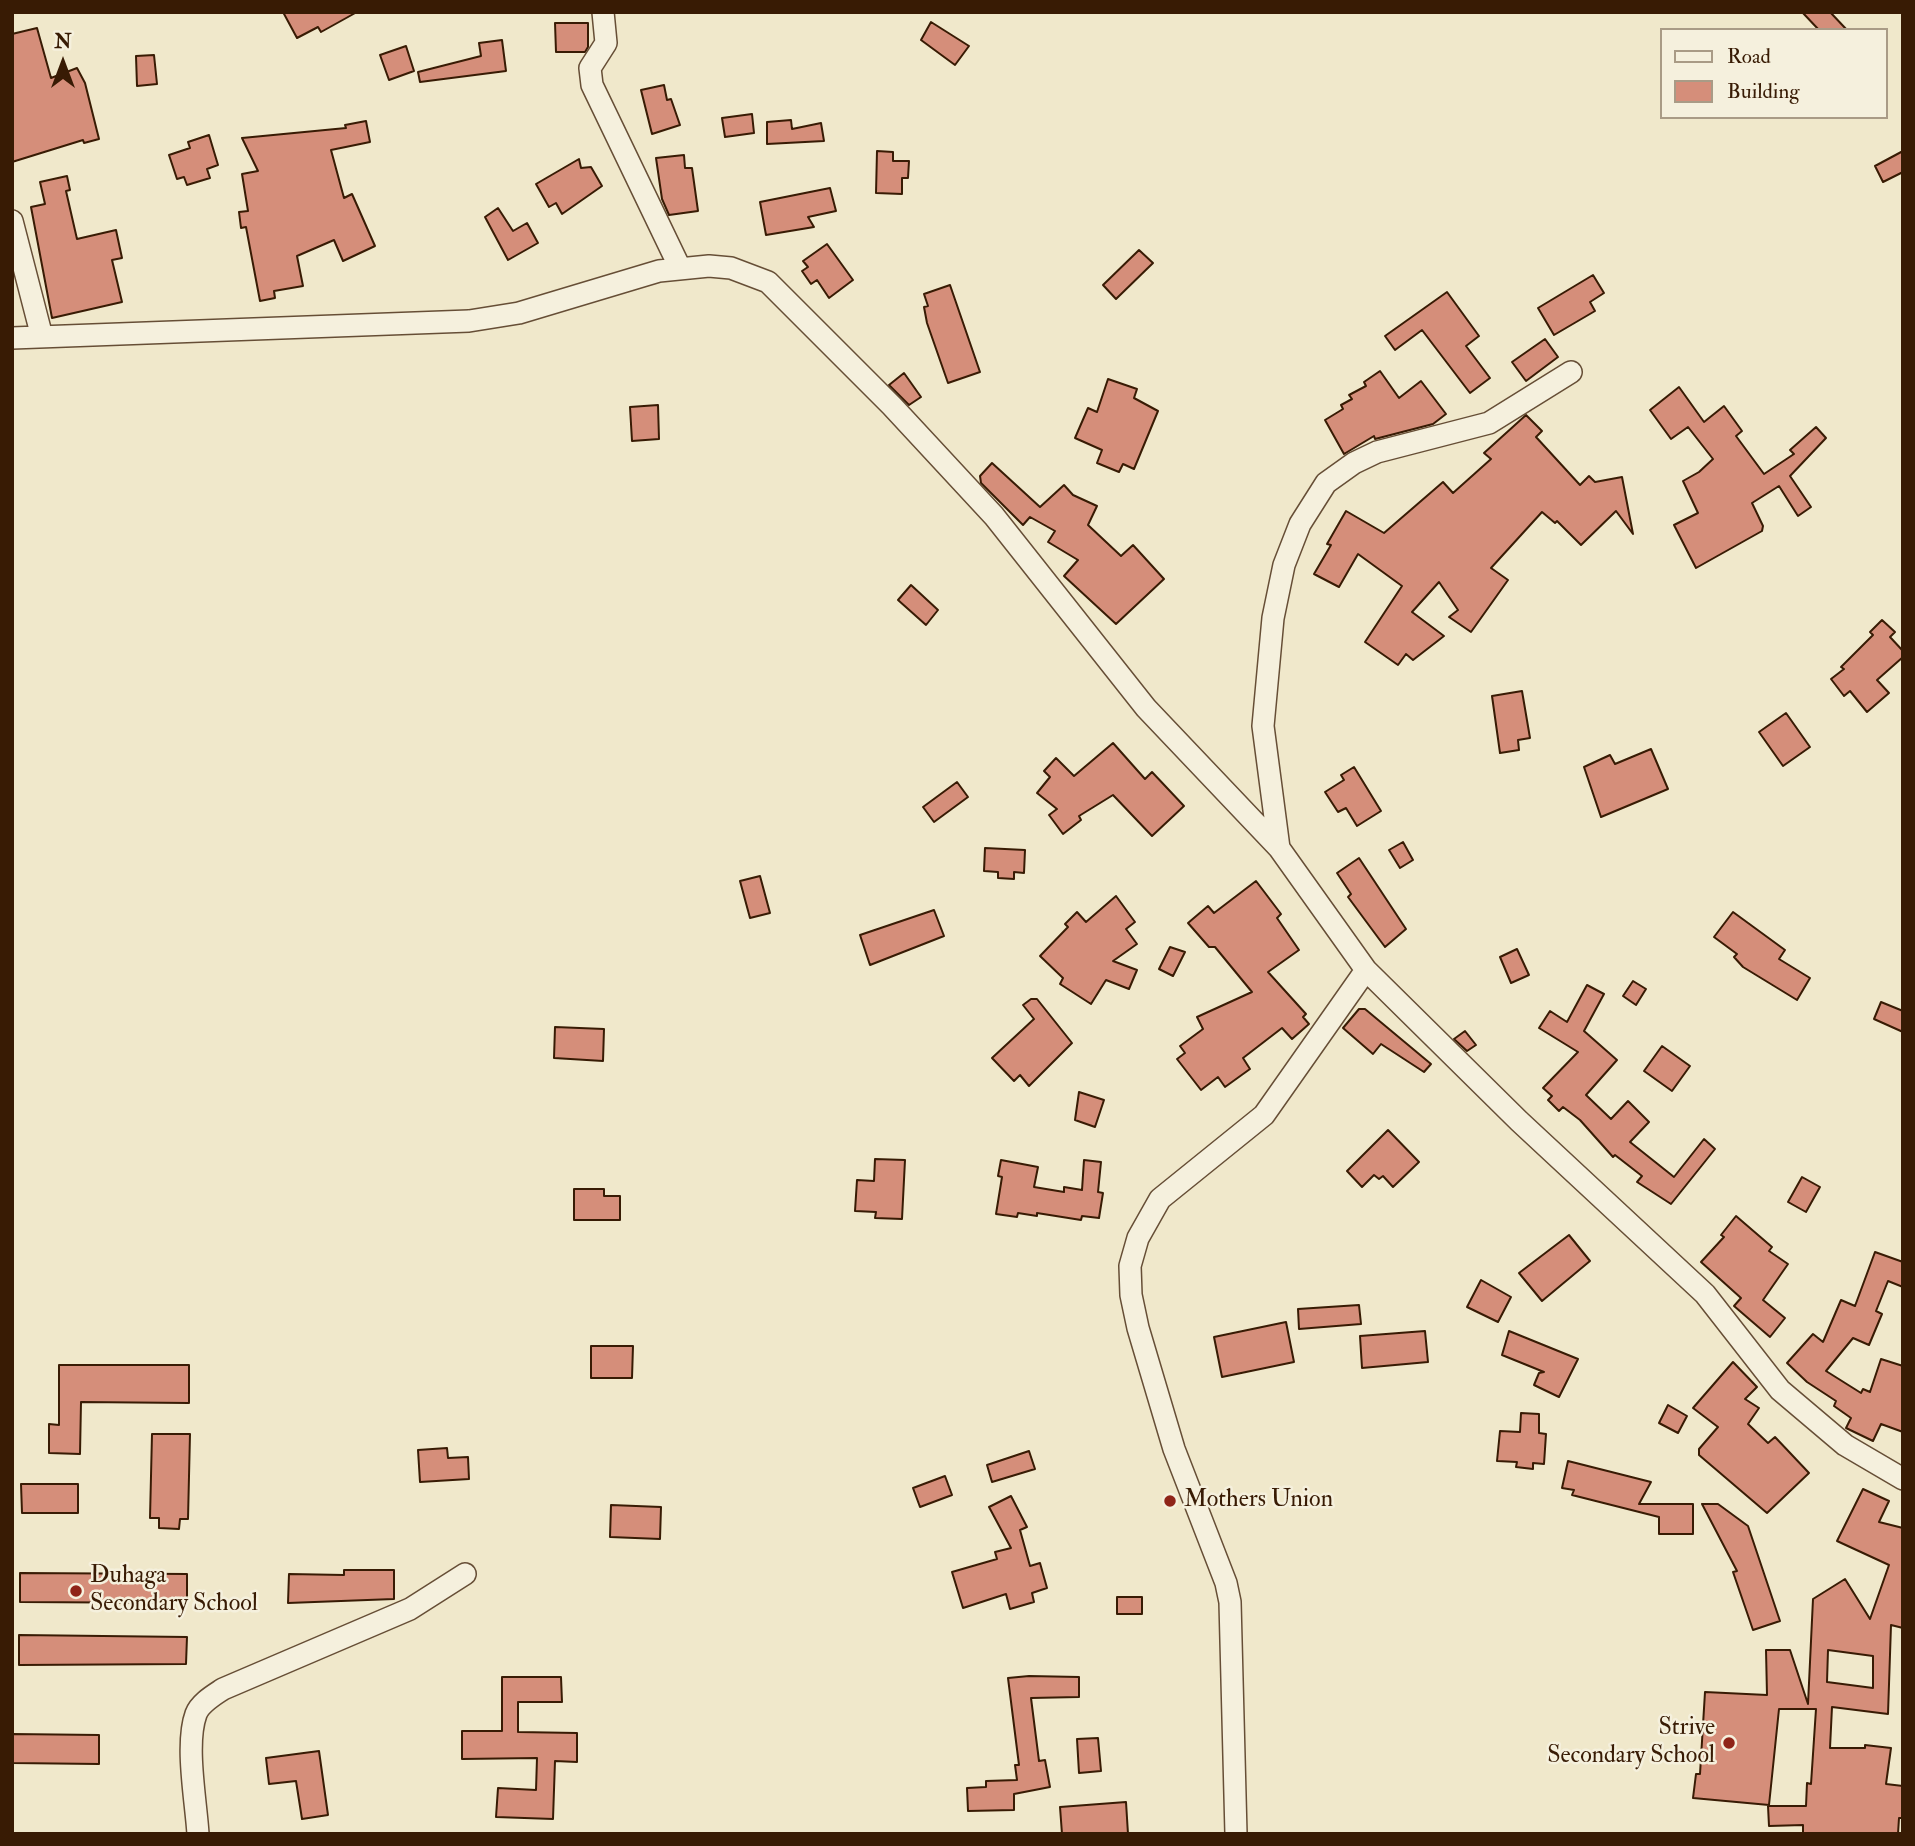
<!DOCTYPE html>
<style>
body{margin:0}
#map{position:relative;width:1915px;height:1846px;overflow:hidden;background:#f0e8cb;font-family:"IM FELL Double Pica",serif}
canvas{display:block}
.frame{position:absolute;inset:0;border:14px solid #381b04;pointer-events:none}
.legend{position:absolute;left:1660px;top:28px;width:228px;height:91px;box-sizing:border-box;background:#f5f0dd;border:2px solid #a99b86;margin:0;padding:9px 12px;list-style:none;font-size:21px;color:#381b04}
.legend li{display:flex;align-items:center;gap:14px;height:35px}
.legend b{width:35px;border:2px solid #a99b86}
.north{position:absolute;left:28px;top:28px;width:70px;height:70px;-webkit-text-stroke:5px #f5f0dd;paint-order:stroke;rotate:0deg;font-size:19px;font-weight:700;line-height:28px;text-align:center;color:#381b04}
.north::after{content:'';display:block;margin:auto;width:24px;height:32px;background:#381b04;clip-path:polygon(50% 0,100% 100%,50% 72%,0 100%)}
</style>
<div id="map">
<canvas width="1915" height="1846"></canvas>
<div class="frame"></div>
<ul class="legend">
<li><b style="height:9px;background:#f5f0dd"></b>Road</li>
<li><b style="height:19px;background:#d58e7a"></b>Building</li>
</ul>
<div class="north">N</div>
</div>
<script>
const ctx = document.querySelector('canvas').getContext('2d');
ctx.lineJoin = 'round';
function fillPath(path, color) {
  ctx.fillStyle = color;
  ctx.fill(path, 'evenodd');
}
function strokePath(path, color, width, dash) {
  ctx.strokeStyle = color;
  ctx.lineWidth = width;
  ctx.lineCap = dash ? 'butt' : 'round';
  ctx.setLineDash(dash || []);
  ctx.stroke(path);
}
function label(font, color, halo, rows, align = 'center') {
  ctx.font = font + ' "IM FELL Double Pica",serif';
  ctx.lineWidth = 5;
  ctx.setLineDash([]);
  ctx.textBaseline = 'middle';
  ctx.strokeStyle = halo;
  ctx.fillStyle = color;
  for (const [text, x, y, turn = 0] of rows) {
    ctx.save();
    ctx.translate(x, y);
    ctx.rotate((+turn || 0) * Math.PI / 180);
    ctx.textAlign = isNaN(turn) ? turn : align;
    if (halo) ctx.strokeText(text, 0, 0);
    ctx.fillText(text, 0, 0);
    ctx.restore();
  }
}
const building = new Path2D(`
 M 283,12 L 357,12 L 321,32 L 318,27 L 297,38 Z
 M 1802,12 L 1830,12 L 1847,30 L 1819,30 Z
 M 931,22 L 969,46 L 955,65 L 921,40 Z
 M 555,23 L 588,23 L 588,47 L 585,52 L 556,52 Z
 M 37,28 L 51,78 L 77,68 L 85,83 L 99,139 L 84,143 L 83,140 L 12,162 L 12,34 Z
 M 502,40 L 506,71 L 420,82 L 418,72 L 481,56 L 479,43 Z
 M 406,46 L 414,71 L 389,80 L 380,55 Z
 M 154,55 L 157,84 L 137,86 L 136,56 Z
 M 664,85 L 667,100 L 671,99 L 680,125 L 652,134 L 641,90 Z
 M 752,114 L 754,133 L 725,137 L 722,118 Z
 M 791,120 L 792,129 L 821,123 L 824,141 L 767,144 L 767,122 Z
 M 366,121 L 370,142 L 331,150 L 344,198 L 352,194 L 375,246 L 343,261 L 334,240 L 297,256 L 303,286 L 274,291 L 275,298 L 260,301 L 246,227 L 241,228 L 239,212 L 248,211 L 242,174 L 258,171 L 242,138 L 346,128 L 345,125 Z
 M 209,135 L 218,165 L 207,169 L 210,178 L 187,185 L 184,177 L 177,179 L 169,155 L 190,148 L 188,142 Z
 M 877,151 L 893,152 L 893,161 L 909,161 L 908,178 L 902,178 L 902,194 L 876,193 Z
 M 1903,151 L 1903,172 L 1883,182 L 1875,166 Z
 M 684,155 L 685,168 L 692,168 L 698,211 L 669,215 L 662,199 L 656,158 Z
 M 579,159 L 581,168 L 591,167 L 602,186 L 562,214 L 556,203 L 549,207 L 536,184 Z
 M 67,176 L 70,190 L 66,191 L 77,239 L 116,230 L 122,258 L 112,260 L 122,302 L 52,318 L 31,207 L 45,204 L 40,182 Z
 M 830,188 L 836,211 L 808,217 L 814,227 L 766,235 L 760,202 Z
 M 498,208 L 513,231 L 527,223 L 538,243 L 508,260 L 485,217 Z
 M 827,244 L 853,280 L 829,298 L 817,280 L 811,284 L 802,271 L 808,267 L 803,261 Z
 M 1139,250 L 1153,263 L 1116,299 L 1103,285 Z
 M 1593,275 L 1604,293 L 1590,302 L 1595,311 L 1554,335 L 1538,308 Z
 M 950,285 L 980,372 L 948,383 L 927,323 L 924,307 L 928,306 L 924,294 Z
 M 1447,292 L 1479,336 L 1466,346 L 1490,378 L 1470,393 L 1422,330 L 1395,350 L 1385,336 Z
 M 1545,339 L 1558,357 L 1526,381 L 1512,362 Z
 M 1380,371 L 1399,398 L 1421,381 L 1446,414 L 1433,424 L 1375,439 L 1374,436 L 1344,454 L 1325,420 L 1343,409 L 1341,405 L 1352,399 L 1349,395 L 1366,386 L 1364,382 Z
 M 904,373 L 921,397 L 909,405 L 889,385 Z
 M 1108,379 L 1137,389 L 1134,398 L 1158,411 L 1134,469 L 1123,464 L 1119,472 L 1097,463 L 1102,450 L 1075,438 L 1088,408 L 1097,412 Z
 M 1679,387 L 1704,422 L 1724,406 L 1742,431 L 1736,436 L 1764,474 L 1794,454 L 1790,450 L 1816,427 L 1826,438 L 1790,476 L 1811,507 L 1798,516 L 1779,486 L 1752,503 L 1763,526 L 1762,531 L 1696,568 L 1674,525 L 1698,513 L 1683,481 L 1699,472 L 1713,459 L 1688,427 L 1671,439 L 1650,410 Z
 M 658,405 L 659,439 L 632,441 L 630,407 Z
 M 1526,415 L 1542,431 L 1536,437 L 1580,485 L 1589,476 L 1595,482 L 1622,477 L 1633,534 L 1616,511 L 1581,545 L 1557,521 L 1555,523 L 1542,512 L 1491,568 L 1508,580 L 1471,632 L 1449,617 L 1458,610 L 1439,582 L 1412,612 L 1444,636 L 1413,660 L 1406,654 L 1398,665 L 1365,642 L 1402,586 L 1358,554 L 1339,587 L 1314,574 L 1331,545 L 1327,544 L 1346,511 L 1384,533 L 1443,482 L 1453,493 L 1491,459 L 1484,453 Z
 M 992,463 L 1040,507 L 1064,485 L 1073,495 L 1097,506 L 1088,525 L 1121,556 L 1133,545 L 1164,579 L 1116,624 L 1064,576 L 1078,560 L 1048,542 L 1055,531 L 1030,517 L 1023,525 L 981,483 L 980,476 Z
 M 911,585 L 938,610 L 926,625 L 898,600 Z
 M 1882,620 L 1895,632 L 1890,637 L 1903,651 L 1903,657 L 1877,680 L 1889,693 L 1867,712 L 1850,691 L 1844,696 L 1831,679 L 1844,669 L 1841,667 L 1873,635 L 1870,632 Z
 M 1522,691 L 1530,738 L 1518,740 L 1519,750 L 1500,753 L 1492,696 Z
 M 1786,713 L 1810,747 L 1783,766 L 1759,732 Z
 M 1113,743 L 1145,779 L 1152,772 L 1184,806 L 1152,836 L 1113,795 L 1079,816 L 1081,820 L 1063,834 L 1049,815 L 1057,809 L 1037,793 L 1050,777 L 1044,771 L 1056,758 L 1074,776 Z
 M 1651,749 L 1668,789 L 1601,817 L 1584,767 L 1610,755 L 1615,764 Z
 M 1354,767 L 1381,811 L 1357,826 L 1346,808 L 1338,812 L 1325,792 L 1344,780 L 1341,775 Z
 M 957,782 L 968,797 L 934,822 L 923,807 Z
 M 1403,842 L 1413,860 L 1400,868 L 1389,850 Z
 M 985,848 L 1025,850 L 1024,873 L 1014,872 L 1014,879 L 998,878 L 998,872 L 984,871 Z
 M 1359,858 L 1406,929 L 1385,947 L 1348,897 L 1351,894 L 1337,873 Z
 M 760,876 L 770,913 L 750,918 L 740,881 Z
 M 1256,881 L 1281,914 L 1277,918 L 1299,950 L 1268,972 L 1306,1014 L 1303,1017 L 1309,1024 L 1292,1039 L 1282,1028 L 1243,1058 L 1250,1069 L 1225,1087 L 1218,1077 L 1201,1090 L 1177,1059 L 1185,1053 L 1180,1046 L 1203,1029 L 1197,1017 L 1252,992 L 1215,947 L 1209,947 L 1188,923 L 1208,906 L 1214,913 Z
 M 1116,896 L 1135,922 L 1126,929 L 1137,944 L 1113,961 L 1137,970 L 1129,989 L 1106,980 L 1091,1004 L 1060,984 L 1063,978 L 1040,956 L 1068,927 L 1065,924 L 1077,912 L 1086,922 Z
 M 934,910 L 944,936 L 870,965 L 860,935 Z
 M 1733,912 L 1785,950 L 1779,959 L 1810,978 L 1797,1000 L 1743,967 L 1734,957 L 1737,954 L 1714,937 Z
 M 1170,947 L 1185,952 L 1173,976 L 1159,969 Z
 M 1517,949 L 1529,975 L 1511,983 L 1500,957 Z
 M 1633,981 L 1646,989 L 1636,1005 L 1623,996 Z
 M 1587,985 L 1604,994 L 1584,1031 L 1617,1060 L 1586,1095 L 1611,1119 L 1628,1101 L 1649,1122 L 1630,1142 L 1674,1177 L 1704,1139 L 1715,1149 L 1671,1204 L 1637,1182 L 1642,1176 L 1615,1155 L 1613,1157 L 1580,1120 L 1563,1107 L 1559,1111 L 1548,1100 L 1552,1096 L 1543,1088 L 1578,1052 L 1539,1028 L 1550,1011 L 1567,1022 Z
 M 1031,999 L 1037,999 L 1072,1043 L 1029,1086 L 1020,1075 L 1014,1081 L 992,1058 L 1034,1019 L 1023,1005 Z
 M 1881,1002 L 1903,1011 L 1903,1032 L 1874,1019 Z
 M 1359,1009 L 1365,1009 L 1431,1064 L 1424,1072 L 1381,1044 L 1373,1054 L 1343,1028 Z
 M 555,1027 L 604,1029 L 603,1061 L 554,1058 Z
 M 1465,1031 L 1476,1045 L 1467,1051 L 1454,1039 Z
 M 1662,1046 L 1690,1066 L 1672,1091 L 1644,1071 Z
 M 1079,1092 L 1104,1100 L 1095,1127 L 1075,1120 Z
 M 1388,1130 L 1419,1162 L 1393,1187 L 1383,1176 L 1379,1179 L 1374,1175 L 1362,1187 L 1347,1171 Z
 M 875,1159 L 905,1160 L 902,1219 L 875,1218 L 876,1212 L 855,1211 L 857,1180 L 874,1181 Z
 M 1001,1160 L 1038,1167 L 1034,1187 L 1064,1192 L 1064,1187 L 1082,1190 L 1084,1160 L 1101,1162 L 1098,1192 L 1103,1193 L 1099,1218 L 1082,1216 L 1081,1220 L 1037,1213 L 1037,1216 L 1018,1213 L 1017,1217 L 996,1214 L 1002,1177 L 998,1176 Z
 M 1802,1177 L 1820,1187 L 1806,1212 L 1788,1202 Z
 M 574,1189 L 604,1189 L 604,1196 L 620,1196 L 620,1220 L 574,1220 Z
 M 1736,1216 L 1772,1247 L 1769,1251 L 1788,1264 L 1763,1300 L 1785,1318 L 1770,1337 L 1734,1306 L 1741,1298 L 1701,1262 L 1724,1237 L 1721,1235 Z
 M 1569,1235 L 1590,1261 L 1542,1301 L 1519,1273 Z
 M 1875,1252 L 1903,1262 L 1903,1287 L 1888,1281 L 1876,1311 L 1882,1314 L 1869,1345 L 1853,1338 L 1826,1371 L 1861,1393 L 1863,1389 L 1870,1392 L 1881,1359 L 1903,1366 L 1903,1432 L 1881,1424 L 1873,1441 L 1846,1428 L 1851,1418 L 1834,1406 L 1836,1401 L 1807,1382 L 1787,1363 L 1813,1334 L 1823,1342 L 1841,1300 L 1855,1306 Z
 M 1481,1280 L 1511,1297 L 1498,1322 L 1467,1307 Z
 M 1359,1305 L 1361,1324 L 1299,1329 L 1298,1309 Z
 M 1286,1322 L 1294,1362 L 1222,1377 L 1214,1337 Z
 M 1425,1331 L 1428,1362 L 1362,1368 L 1360,1336 Z
 M 1509,1331 L 1578,1359 L 1559,1397 L 1534,1385 L 1539,1373 L 1544,1372 L 1502,1355 Z
 M 591,1346 L 633,1346 L 632,1378 L 591,1378 Z
 M 1733,1362 L 1757,1387 L 1745,1399 L 1759,1408 L 1748,1424 L 1768,1443 L 1775,1437 L 1809,1473 L 1767,1513 L 1699,1455 L 1699,1449 L 1718,1427 L 1693,1408 Z
 M 59,1365 L 189,1365 L 189,1403 L 81,1402 L 80,1454 L 49,1453 L 49,1424 L 59,1425 Z
 M 1668,1405 L 1687,1416 L 1678,1433 L 1659,1423 Z
 M 1521,1413 L 1539,1414 L 1539,1433 L 1546,1434 L 1544,1464 L 1533,1463 L 1533,1469 L 1516,1467 L 1517,1462 L 1497,1461 L 1500,1431 L 1520,1432 Z
 M 152,1434 L 190,1434 L 188,1519 L 180,1519 L 179,1529 L 159,1528 L 159,1518 L 150,1518 Z
 M 447,1448 L 448,1458 L 468,1457 L 469,1479 L 420,1482 L 418,1450 Z
 M 1029,1451 L 1035,1469 L 992,1482 L 987,1465 Z
 M 1568,1461 L 1651,1482 L 1639,1504 L 1693,1504 L 1693,1534 L 1659,1534 L 1659,1517 L 1572,1495 L 1574,1490 L 1562,1488 Z
 M 945,1476 L 952,1495 L 920,1507 L 913,1488 Z
 M 21,1484 L 78,1484 L 78,1513 L 22,1513 Z
 M 1863,1489 L 1889,1501 L 1879,1522 L 1903,1528 L 1903,1628 L 1891,1625 L 1888,1714 L 1832,1707 L 1830,1748 L 1865,1748 L 1865,1745 L 1891,1748 L 1886,1784 L 1903,1786 L 1903,1818 L 1899,1818 L 1898,1834 L 1803,1834 L 1803,1825 L 1769,1826 L 1768,1806 L 1806,1806 L 1807,1783 L 1811,1784 L 1816,1709 L 1779,1709 L 1769,1805 L 1693,1798 L 1696,1774 L 1700,1774 L 1705,1692 L 1767,1695 L 1766,1650 L 1790,1650 L 1808,1704 L 1813,1599 L 1845,1579 L 1870,1619 L 1889,1565 L 1837,1541 ZM 1828,1650 L 1873,1656 L 1873,1688 L 1827,1682 Z
 M 1011,1496 L 1027,1527 L 1020,1530 L 1030,1566 L 1040,1563 L 1047,1588 L 1032,1593 L 1034,1602 L 1010,1609 L 1006,1594 L 963,1608 L 952,1572 L 997,1559 L 995,1552 L 1011,1548 L 989,1507 Z
 M 1702,1504 L 1718,1504 L 1748,1526 L 1780,1621 L 1753,1630 L 1733,1572 L 1737,1571 Z
 M 611,1505 L 661,1507 L 660,1539 L 610,1537 Z
 M 344,1570 L 394,1570 L 394,1599 L 288,1603 L 289,1574 L 344,1575 Z
 M 20,1573 L 187,1574 L 187,1603 L 20,1602 Z
 M 1117,1597 L 1142,1597 L 1142,1614 L 1117,1614 Z
 M 19,1635 L 187,1637 L 186,1664 L 19,1665 Z
 M 1029,1676 L 1079,1677 L 1079,1697 L 1031,1698 L 1039,1761 L 1045,1760 L 1050,1787 L 1014,1794 L 1014,1810 L 968,1811 L 967,1788 L 986,1787 L 986,1781 L 1017,1780 L 1015,1765 L 1019,1765 L 1008,1678 Z
 M 502,1677 L 561,1677 L 562,1702 L 518,1702 L 518,1732 L 577,1733 L 577,1762 L 555,1761 L 553,1819 L 496,1817 L 498,1788 L 536,1790 L 537,1758 L 462,1759 L 462,1731 L 502,1731 Z
 M 12,1734 L 99,1735 L 99,1764 L 12,1763 Z
 M 1098,1738 L 1101,1771 L 1079,1773 L 1077,1739 Z
 M 319,1751 L 328,1815 L 302,1819 L 296,1781 L 269,1784 L 266,1758 Z
 M 1126,1802 L 1128,1834 L 1062,1834 L 1060,1807 Z`);
fillPath(building, '#d58e7a');
strokePath(building, '#381b04', 2);
const minor = new Path2D(`
 M 603,12 L 606,43 L 590,68 L 592,85 L 680,268
 M 12,221 L 42,337
 M 12,338 L 469,321 L 519,313 L 659,271 L 709,266 L 731,268 L 768,282 L 892,406 L 994,516 L 1146,708 L 1279,848 L 1366,970 L 1519,1121 L 1705,1294 L 1780,1390 L 1845,1445 L 1903,1479
 M 1279,848 L 1263,726 L 1273,618 L 1284,565 L 1300,524 L 1326,483 L 1354,463 L 1377,452 L 1489,423 L 1571,372
 M 198,1834 C 196,1801 185,1744 196,1714 C 200,1703 214,1695 223,1689 L 410,1609 L 465,1574
 M 1236,1834 L 1230,1602 L 1226,1583 L 1174,1449 L 1138,1328 L 1131,1295 L 1130,1266 L 1138,1238 L 1160,1199 L 1264,1115 L 1366,970`);
strokePath(minor, '#664e36', 24);
strokePath(minor, '#f5f0dd', 21);
for (const [x, y, r, color] of [
 [1170,1501,7,"#8f2418"],
 [76,1591,7,"#8f2418"],
 [1729,1743,7,"#8f2418"]
]) {
  const dot = new Path2D();
  dot.arc(x, y, r, 0, 2 * Math.PI);
  ctx.fillStyle = color;
  ctx.fill(dot);
  strokePath(dot, '#f5f0dd', 2.5);
}
label('24px', '#381b04', '#f5f0dd', [
 ["Mothers Union",1184,1501],
 ["Duhaga",90,1577],
 ["Secondary School",90,1605],
 ["Strive",1715,1729,"right"],
 ["Secondary School",1715,1757,"right"]
], 'left');
</script>
